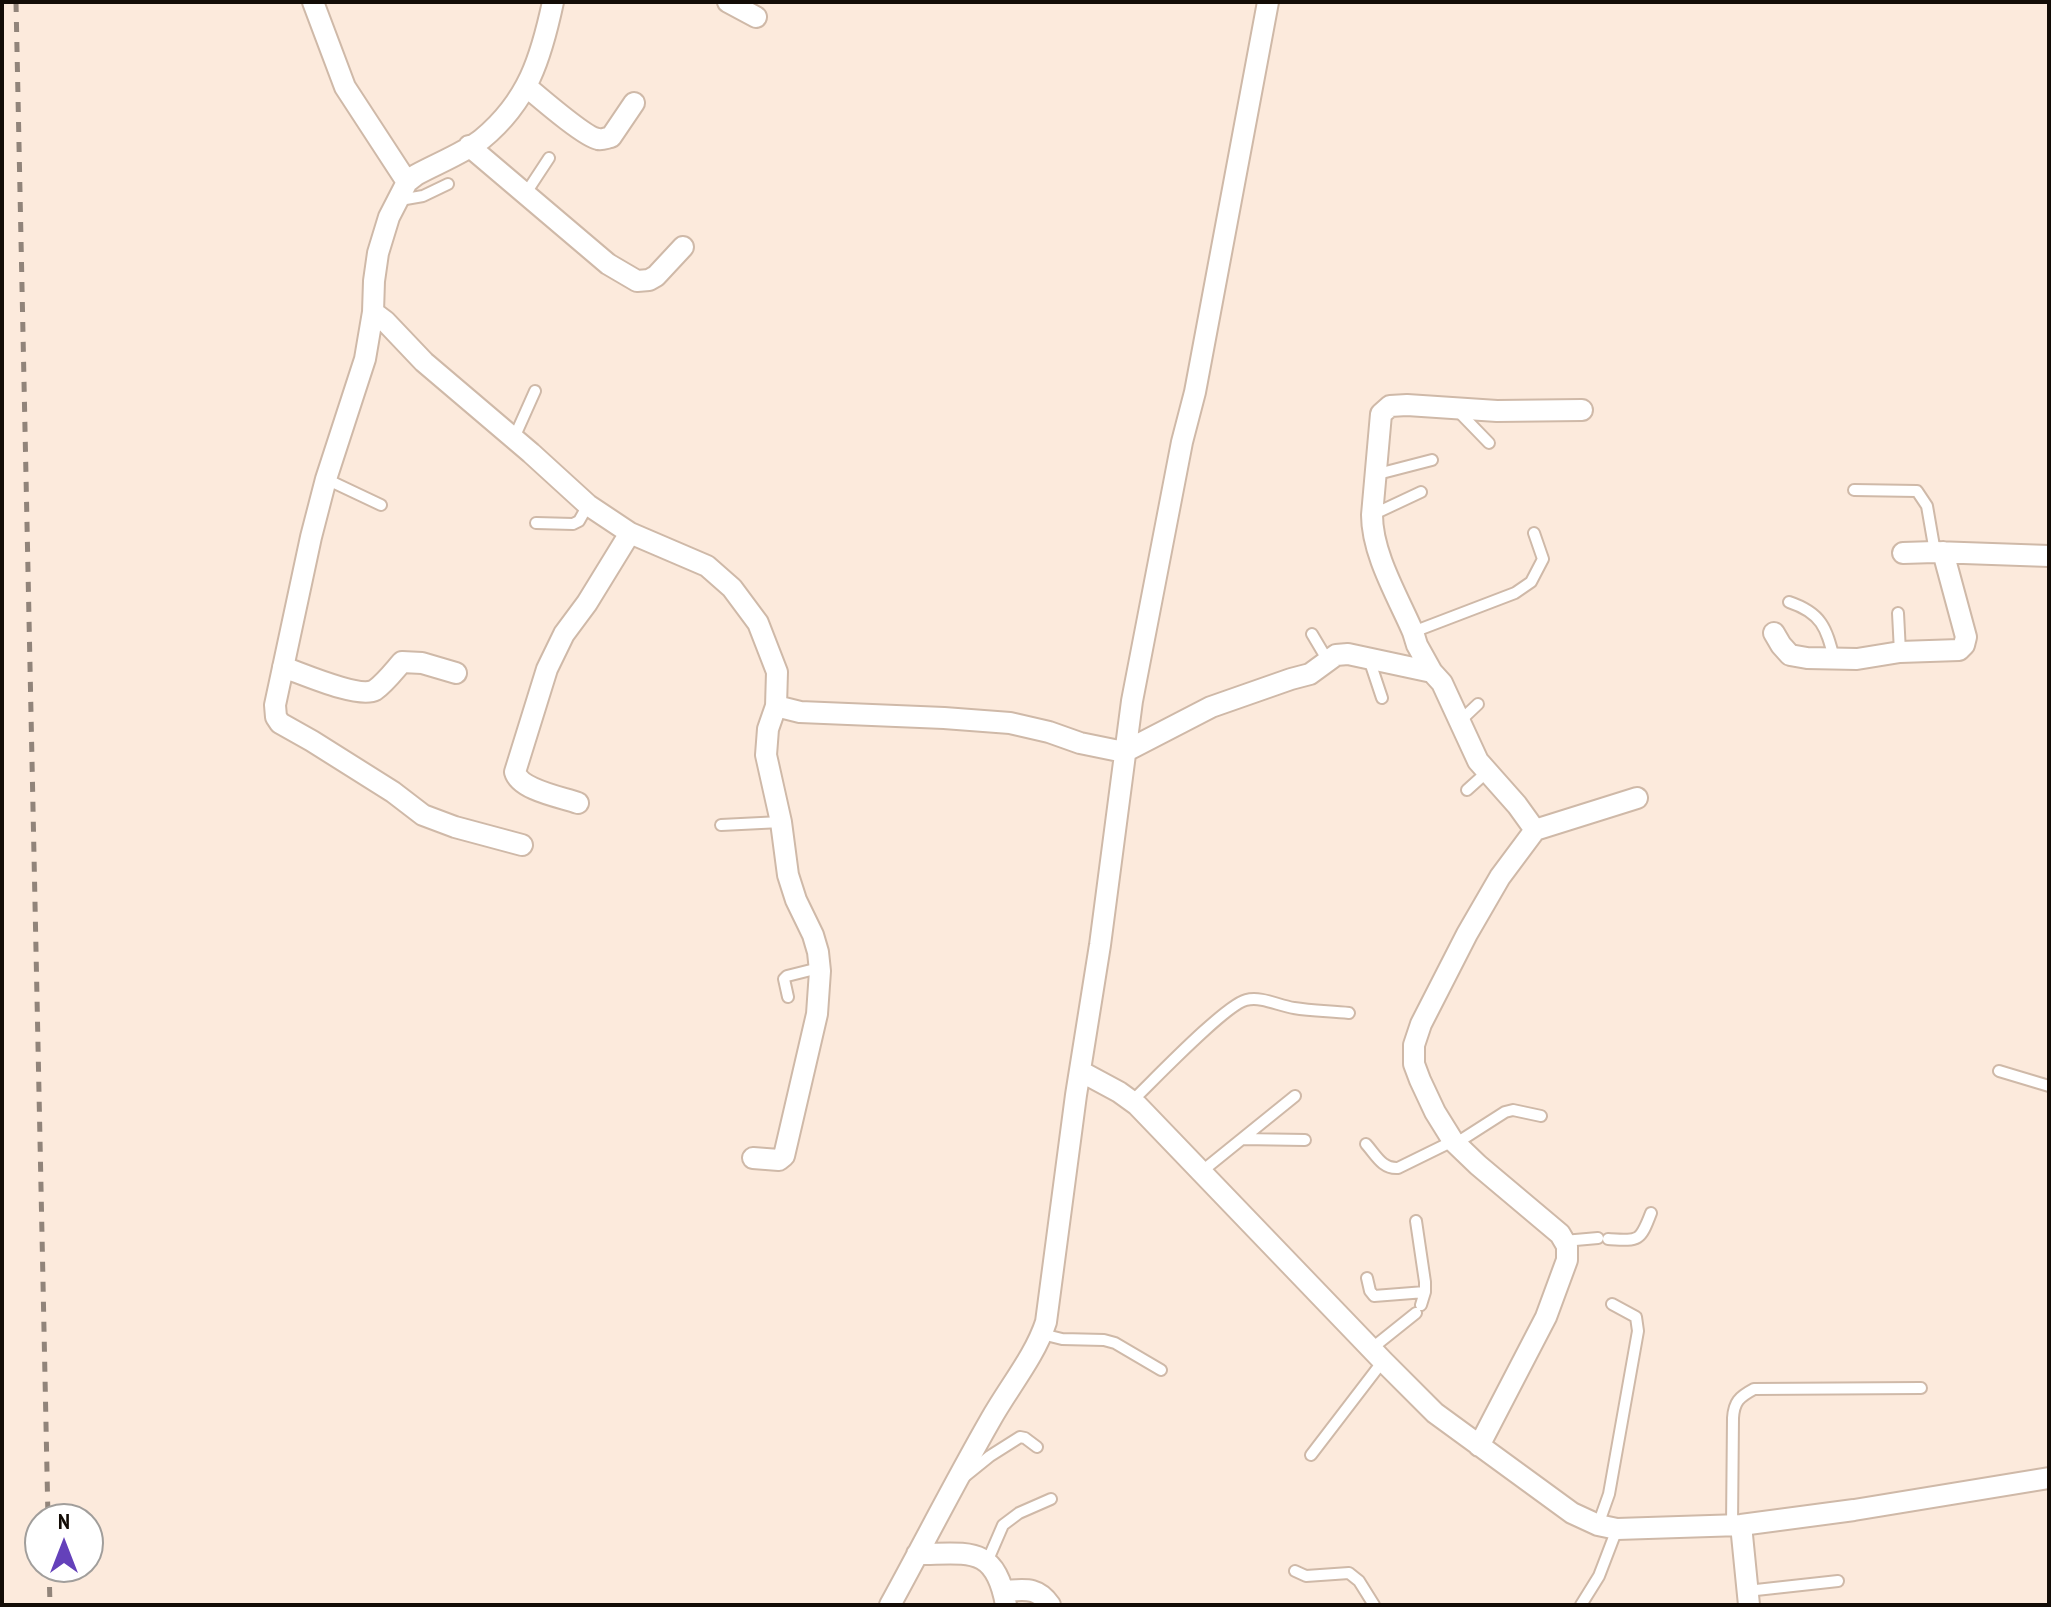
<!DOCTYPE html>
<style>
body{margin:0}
#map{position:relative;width:2051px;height:1607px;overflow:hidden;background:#fceadc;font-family:"PT Sans Narrow",sans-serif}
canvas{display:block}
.frame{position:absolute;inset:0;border:4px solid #130c06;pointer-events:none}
.north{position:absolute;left:24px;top:1503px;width:80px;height:80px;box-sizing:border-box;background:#fff;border:2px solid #a19e9b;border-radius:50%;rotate:0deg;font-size:22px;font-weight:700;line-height:32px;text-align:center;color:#130c06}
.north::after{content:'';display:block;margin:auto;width:28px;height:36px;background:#6441ba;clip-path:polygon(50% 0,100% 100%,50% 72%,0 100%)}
</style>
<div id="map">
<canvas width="2051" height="1607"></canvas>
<div class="frame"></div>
<div class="north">N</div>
</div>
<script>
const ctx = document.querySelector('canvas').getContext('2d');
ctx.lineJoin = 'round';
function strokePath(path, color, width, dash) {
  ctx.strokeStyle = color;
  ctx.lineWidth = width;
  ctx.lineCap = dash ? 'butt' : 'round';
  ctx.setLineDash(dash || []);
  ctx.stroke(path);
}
const lane = new Path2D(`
 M 526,193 L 549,158
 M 400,200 L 423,196 L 448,184
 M 1457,410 L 1489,443
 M 514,438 L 535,391
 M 1374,475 L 1432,460
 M 326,479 L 381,505
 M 1854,490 L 1917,491 L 1927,506 L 1935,552
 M 1372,515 L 1421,492
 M 536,523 L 573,524 L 579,521 L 588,505
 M 1789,602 C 1822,613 1826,628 1834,658
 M 1898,613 L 1900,652
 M 1413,632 L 1515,593 L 1531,582 L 1543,559 L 1534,533
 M 1312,634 L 1328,661
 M 1369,659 L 1382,698
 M 1459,722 L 1478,704
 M 1467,790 L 1487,772
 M 721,825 L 781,822
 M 788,997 L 784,979 L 787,976 L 819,968
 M 1999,1071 L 2049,1086
 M 1132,1101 C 1152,1082 1225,1005 1246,1000 C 1262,996 1279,1006 1294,1008 C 1312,1011 1331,1011 1349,1013
 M 1242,1139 L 1305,1140
 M 1366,1144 C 1376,1155 1382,1169 1398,1168 L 1453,1141
 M 1455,1144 L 1505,1112 L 1513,1110 L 1541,1116
 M 1201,1172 L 1295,1096
 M 1416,1221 L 1425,1282 L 1425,1292 L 1421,1305
 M 1608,1239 C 1639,1241 1640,1242 1651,1213
 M 1564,1241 L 1598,1238
 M 1367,1278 L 1370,1291 L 1374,1296 L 1425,1292
 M 1042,1334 L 1062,1339 L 1104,1340 L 1115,1343 L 1161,1370
 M 1371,1349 L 1416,1313
 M 1311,1455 L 1383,1361
 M 964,1477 L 990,1456 L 1020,1437 L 1025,1438 L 1037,1447
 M 1598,1525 L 1609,1494 L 1638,1331 L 1636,1317 L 1612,1304
 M 1732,1525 L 1733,1418 C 1734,1402 1739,1397 1754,1389 L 1921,1388
 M 987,1562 L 1003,1525 L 1019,1513 L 1051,1499
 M 1295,1571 L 1306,1576 L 1349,1573 L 1359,1581 L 1374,1605
 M 1747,1591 L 1838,1581
 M 1581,1605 L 1599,1576 L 1617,1529`);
const street = new Path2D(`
 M 313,2 L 345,87 L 407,182
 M 728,2 L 756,17
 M 527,87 C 539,97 585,137 598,139 C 602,140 606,138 611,137 L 634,103
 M 469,146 L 608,264 L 637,281 L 649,280 L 656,276 L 683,247
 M 373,312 L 385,321 L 424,362 L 531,453 L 588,505 L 630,533 L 707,566 L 732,588 L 758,623 L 777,672 L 776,706 L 800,712 L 944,718 L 1010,723 L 1049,732 L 1080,743 L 1124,752 L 1211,707 L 1291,679 L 1310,674 L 1336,655 L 1348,654 L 1432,672
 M 1903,553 L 1935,552 L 2049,556
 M 1774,633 L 1781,645 L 1790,655 L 1807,658 L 1857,659 L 1900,652 L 1959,650 L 1964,645 L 1966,637 L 1943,552
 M 283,667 C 301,673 359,699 375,690 C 385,683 394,671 402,662 L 422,663 L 456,673
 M 578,803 C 561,797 520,790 515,772 L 547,669 L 564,634 L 587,603 L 630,533
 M 1535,830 L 1517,805 L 1478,761 L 1442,683 L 1432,672 L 1417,645 L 1413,632 C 1398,597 1372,554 1372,515 L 1381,414 L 1390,406 L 1407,405 L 1497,411 L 1582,410
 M 522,845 L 455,827 L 423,815 L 393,792 L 312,741 L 280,723 L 276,717 L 275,705 L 311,537 L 326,479 L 365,359 L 373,312 L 374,281 L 378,253 L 389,217 L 407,182 L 416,175 C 436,164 466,152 482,139 C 528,101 541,58 553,2
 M 1080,1071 L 1119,1092 L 1137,1105 L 1383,1361 L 1435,1413 L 1572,1513 L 1598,1525 L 1617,1529 L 1741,1525 L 1854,1510 L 2049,1478
 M 753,1158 L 779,1160 L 784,1156 L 817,1014 L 820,971 L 818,952 L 813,935 L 796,900 L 788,875 L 781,822 L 766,755 L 768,729 L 776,706
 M 1479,1446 L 1546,1317 L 1567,1260 L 1567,1246 L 1560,1234 L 1478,1165 L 1453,1141 L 1435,1112 L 1420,1080 L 1414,1064 L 1414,1045 L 1421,1024 L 1467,934 L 1500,877 L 1535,830 L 1637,798
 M 1741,1525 L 1749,1605
 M 917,1554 C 968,1554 995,1544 1006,1605
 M 1004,1591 C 1024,1590 1037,1586 1050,1605
 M 890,1605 C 924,1543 956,1480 991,1419 C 1009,1387 1035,1356 1046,1322 L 1076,1095 L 1100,945 L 1132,701 L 1182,442 L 1195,392 L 1268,2`);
strokePath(lane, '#cfb9a8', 14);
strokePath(street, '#cfb9a8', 24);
strokePath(lane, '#fff', 10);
strokePath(street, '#fff', 20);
strokePath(new Path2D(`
 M 16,2 L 48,1519
 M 49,1567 L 50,1605`), '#91847a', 5, [10, 10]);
</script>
